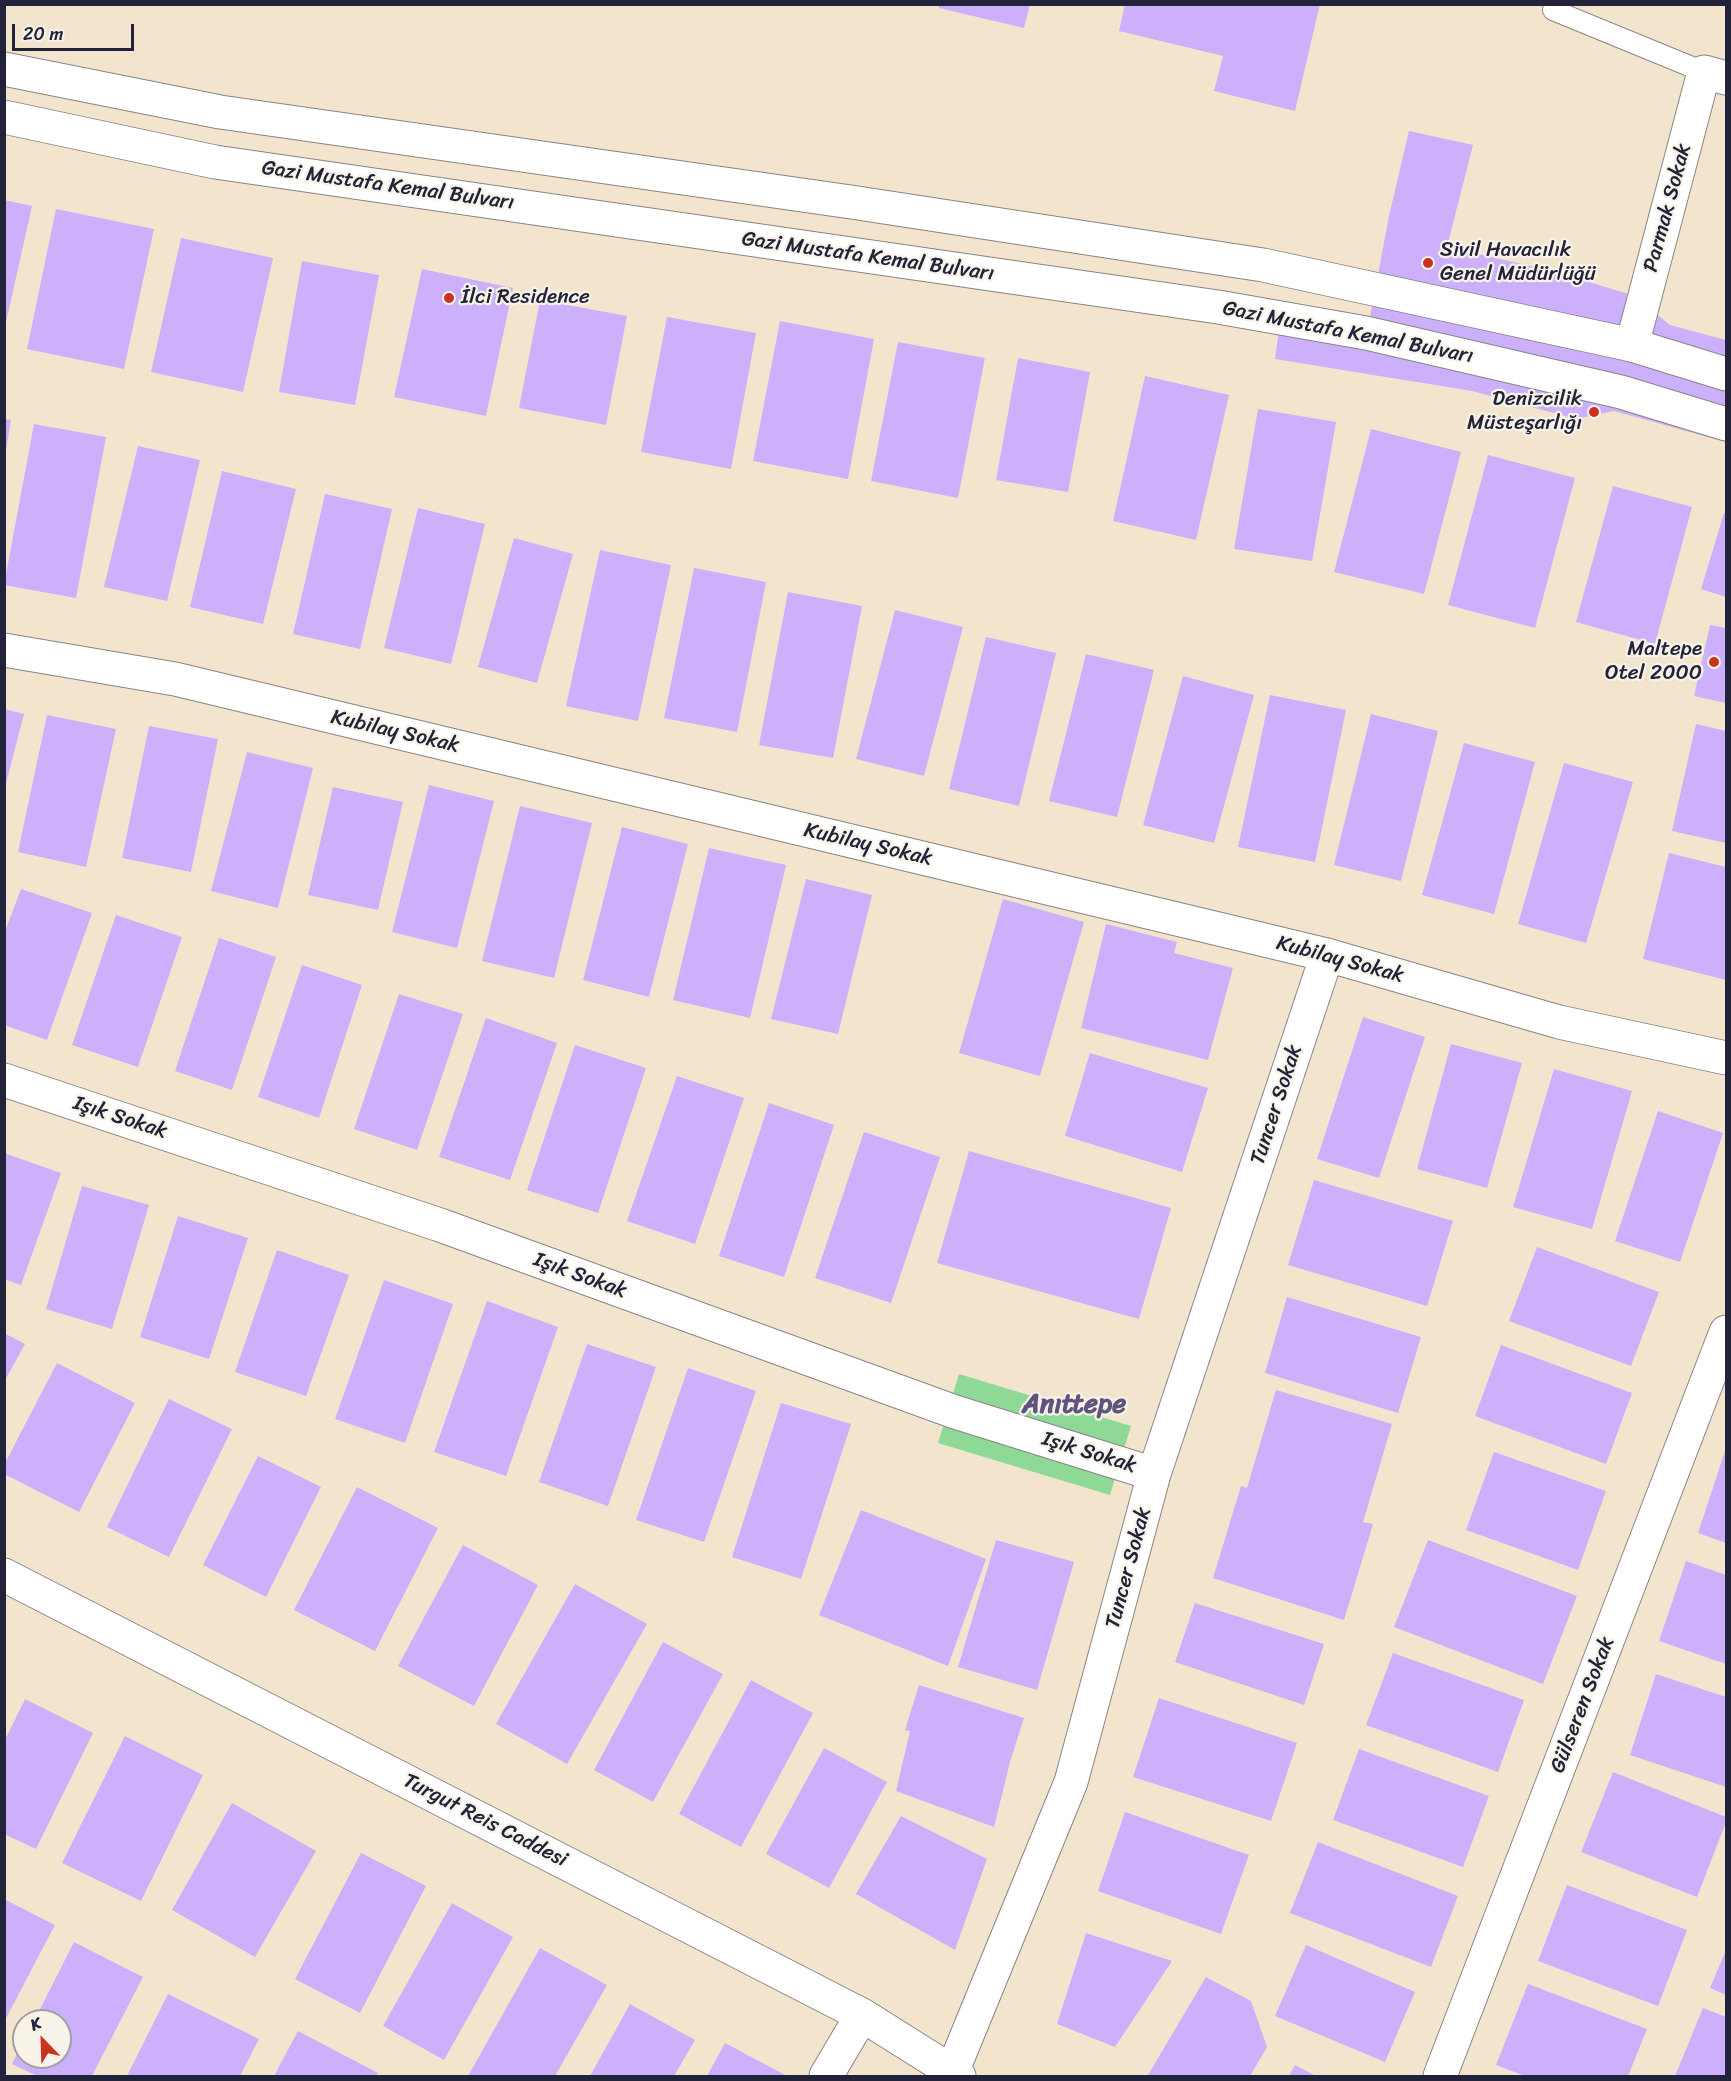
<!DOCTYPE html>
<meta charset="utf-8">
<style>
body{margin:0}
#map{position:relative;width:1731px;height:2081px;overflow:hidden;background:#f3e5cd;font-family:Sriracha,sans-serif}
canvas{display:block}
.frame{position:absolute;inset:0;border:6px solid #22223b;pointer-events:none}
.north{position:absolute;left:12px;top:2009px;width:60px;height:60px;box-sizing:border-box;background:#f7f3e8;border:2px solid #a29fa3;border-radius:50%;rotate:337deg;font-size:16px;font-weight:700;line-height:24px;text-align:center;color:#22223b}
.north::after{content:'';display:block;margin:auto;width:21px;height:27px;background:#c8321e;clip-path:polygon(50% 0,100% 100%,50% 72%,0 100%)}
.scale{position:absolute;left:12px;top:24px;width:122px;height:27px;box-sizing:border-box;border:3px solid #22223b;border-top:0;padding-left:8px;font-size:18px;line-height:21px;white-space:nowrap;color:#22223b;-webkit-text-stroke:4px #f7f3e8;paint-order:stroke}
</style>
<div id="map">
<canvas width="1731" height="2081"></canvas>
<div class="frame"></div>
<div class="north">K</div>
<div class="scale">20 m</div>
</div>
<script>
const ctx = document.querySelector('canvas').getContext('2d');
ctx.lineJoin = 'round';
function fillPath(path, color) {
  ctx.fillStyle = color;
  ctx.fill(path, 'evenodd');
}
function strokePath(path, color, width, dash) {
  ctx.strokeStyle = color;
  ctx.lineWidth = width;
  ctx.lineCap = dash ? 'butt' : 'round';
  ctx.setLineDash(dash || []);
  ctx.stroke(path);
}
function label(font, color, halo, rows, align = 'center') {
  ctx.font = font + ' Sriracha,sans-serif';
  ctx.lineWidth = 4.5;
  ctx.setLineDash([]);
  ctx.textBaseline = 'middle';
  ctx.strokeStyle = halo;
  ctx.fillStyle = color;
  for (const [text, x, y, turn = 0] of rows) {
    ctx.save();
    ctx.translate(x, y);
    ctx.rotate((+turn || 0) * Math.PI / 180);
    ctx.textAlign = isNaN(turn) ? turn : align;
    if (halo) ctx.strokeText(text, 0, 0);
    ctx.fillText(text, 0, 0);
    ctx.restore();
  }
}
fillPath(new Path2D(`
 M 959,1374 L 1131,1426 L 1110,1495 L 938,1443 Z`), '#8dd995');
fillPath(new Path2D(`
 M 939,4 L 1030,4 L 1024,28 L 939,8 Z
 M 1125,4 L 1320,4 L 1295,111 L 1214,91 L 1223,56 L 1119,31 Z
 M 1409,131 L 1473,145 L 1447,247 L 1553,271 L 1635,296 L 1670,325 L 1726,340 L 1726,442 L 1614,411 L 1576,419 L 1472,391 L 1275,359 L 1279,330 L 1365,344 L 1389,216 Z
 M 4,200 L 32,206 L 5,327 L 4,327 Z
 M 56,209 L 154,229 L 124,369 L 27,349 Z
 M 181,238 L 273,258 L 243,392 L 151,372 Z
 M 302,261 L 379,275 L 355,405 L 279,392 Z
 M 422,269 L 513,288 L 486,416 L 394,397 Z
 M 540,300 L 627,316 L 606,425 L 519,408 Z
 M 667,317 L 756,333 L 731,469 L 641,452 Z
 M 780,321 L 874,339 L 848,479 L 753,461 Z
 M 898,342 L 985,358 L 958,498 L 871,481 Z
 M 1018,358 L 1090,372 L 1068,492 L 996,480 Z
 M 1145,376 L 1229,395 L 1196,540 L 1113,521 Z
 M 1258,409 L 1336,422 L 1312,561 L 1234,549 Z
 M 4,419 L 11,420 L 6,450 L 4,450 Z
 M 34,424 L 106,437 L 76,598 L 4,585 Z
 M 1371,429 L 1461,452 L 1424,594 L 1334,572 Z
 M 138,446 L 200,460 L 167,601 L 104,587 Z
 M 1488,455 L 1575,478 L 1535,628 L 1448,605 Z
 M 222,471 L 296,489 L 263,624 L 190,607 Z
 M 1613,486 L 1692,507 L 1655,644 L 1576,622 Z
 M 325,494 L 392,509 L 360,649 L 293,634 Z
 M 418,508 L 485,524 L 451,664 L 384,648 Z
 M 1724,513 L 1726,514 L 1726,597 L 1701,589 Z
 M 514,538 L 573,554 L 537,683 L 478,667 Z
 M 600,550 L 671,565 L 638,721 L 566,706 Z
 M 694,568 L 766,582 L 737,732 L 664,718 Z
 M 788,592 L 862,606 L 833,758 L 759,745 Z
 M 895,610 L 963,627 L 924,776 L 856,759 Z
 M 1710,625 L 1726,628 L 1726,703 L 1694,696 Z
 M 986,637 L 1056,653 L 1019,806 L 949,789 Z
 M 1086,654 L 1154,670 L 1117,817 L 1049,801 Z
 M 1183,676 L 1254,695 L 1214,843 L 1143,825 Z
 M 1270,695 L 1346,710 L 1315,862 L 1238,847 Z
 M 4,709 L 24,714 L 5,787 L 4,787 Z
 M 1371,714 L 1438,731 L 1401,881 L 1334,865 Z
 M 47,715 L 116,729 L 86,867 L 18,852 Z
 M 1696,724 L 1726,731 L 1726,843 L 1672,831 Z
 M 149,726 L 218,739 L 191,872 L 122,858 Z
 M 1464,743 L 1535,762 L 1494,914 L 1422,895 Z
 M 247,752 L 313,768 L 278,908 L 211,891 Z
 M 1564,763 L 1633,782 L 1586,943 L 1518,924 Z
 M 429,785 L 494,801 L 457,948 L 392,932 Z
 M 333,787 L 403,802 L 378,910 L 308,895 Z
 M 520,806 L 592,823 L 554,978 L 482,961 Z
 M 622,827 L 688,844 L 649,997 L 583,980 Z
 M 709,848 L 786,865 L 750,1018 L 673,1000 Z
 M 1669,853 L 1726,867 L 1726,980 L 1643,959 Z
 M 806,879 L 872,895 L 838,1034 L 771,1019 Z
 M 21,889 L 92,913 L 47,1040 L 4,1025 L 4,934 Z
 M 1003,899 L 1084,922 L 1040,1076 L 959,1053 Z
 M 116,915 L 182,937 L 138,1067 L 72,1045 Z
 M 1106,924 L 1177,942 L 1174,953 L 1233,968 L 1208,1060 L 1081,1028 Z
 M 219,938 L 276,957 L 232,1090 L 175,1071 Z
 M 302,965 L 362,985 L 319,1118 L 258,1097 Z
 M 399,994 L 463,1014 L 417,1150 L 354,1129 Z
 M 1363,1017 L 1425,1037 L 1379,1178 L 1317,1159 Z
 M 486,1018 L 557,1043 L 510,1180 L 439,1157 Z
 M 1451,1044 L 1522,1063 L 1487,1188 L 1417,1169 Z
 M 575,1045 L 646,1068 L 598,1213 L 527,1190 Z
 M 1090,1053 L 1208,1088 L 1182,1172 L 1065,1136 Z
 M 1554,1069 L 1632,1091 L 1592,1229 L 1513,1207 Z
 M 677,1076 L 744,1098 L 695,1244 L 627,1221 Z
 M 769,1103 L 834,1125 L 784,1277 L 719,1256 Z
 M 1658,1111 L 1723,1133 L 1680,1262 L 1615,1241 Z
 M 864,1132 L 940,1157 L 891,1303 L 815,1278 Z
 M 969,1151 L 1171,1208 L 1139,1319 L 937,1263 Z
 M 4,1153 L 61,1173 L 21,1285 L 4,1279 Z
 M 1314,1180 L 1453,1221 L 1427,1306 L 1288,1265 Z
 M 82,1186 L 149,1205 L 112,1329 L 46,1309 Z
 M 178,1216 L 248,1238 L 209,1359 L 140,1337 Z
 M 1537,1247 L 1659,1292 L 1631,1366 L 1509,1321 Z
 M 277,1250 L 349,1275 L 306,1396 L 235,1372 Z
 M 384,1280 L 453,1304 L 405,1443 L 335,1419 Z
 M 1287,1297 L 1421,1337 L 1398,1413 L 1265,1373 Z
 M 487,1301 L 558,1327 L 506,1476 L 434,1452 Z
 M 4,1333 L 25,1344 L 4,1382 Z
 M 587,1344 L 656,1367 L 608,1506 L 539,1482 Z
 M 1501,1345 L 1632,1393 L 1606,1464 L 1475,1416 Z
 M 57,1363 L 135,1403 L 79,1512 L 4,1474 L 4,1465 Z
 M 688,1368 L 756,1391 L 704,1542 L 636,1520 Z
 M 1276,1390 L 1392,1424 L 1363,1522 L 1373,1524 L 1344,1620 L 1213,1578 L 1241,1486 L 1247,1488 Z
 M 169,1399 L 232,1429 L 169,1557 L 107,1527 Z
 M 781,1403 L 851,1424 L 801,1579 L 732,1557 Z
 M 1726,1448 L 1726,1543 L 1698,1533 Z
 M 1494,1452 L 1606,1491 L 1578,1570 L 1466,1530 Z
 M 258,1456 L 321,1487 L 266,1597 L 203,1565 Z
 M 357,1487 L 438,1528 L 375,1651 L 294,1610 Z
 M 861,1510 L 986,1559 L 948,1666 L 819,1615 Z
 M 996,1540 L 1074,1562 L 1037,1690 L 958,1667 Z
 M 1428,1540 L 1577,1596 L 1543,1684 L 1394,1627 Z
 M 463,1545 L 538,1585 L 474,1706 L 398,1666 Z
 M 1686,1561 L 1726,1575 L 1726,1664 L 1659,1641 Z
 M 575,1584 L 647,1624 L 567,1764 L 496,1724 Z
 M 1195,1603 L 1324,1644 L 1304,1705 L 1175,1662 Z
 M 663,1642 L 723,1674 L 653,1802 L 594,1770 Z
 M 1393,1653 L 1524,1700 L 1498,1772 L 1366,1725 Z
 M 1656,1674 L 1726,1697 L 1726,1787 L 1630,1755 Z
 M 751,1680 L 813,1713 L 741,1847 L 679,1814 Z
 M 919,1685 L 1024,1718 L 1010,1762 L 994,1827 L 896,1791 L 910,1731 L 905,1730 Z
 M 1159,1698 L 1297,1743 L 1271,1821 L 1133,1777 Z
 M 25,1699 L 93,1733 L 36,1849 L 4,1834 L 4,1742 Z
 M 125,1736 L 203,1775 L 141,1901 L 62,1863 Z
 M 824,1748 L 887,1782 L 829,1888 L 766,1854 Z
 M 1359,1749 L 1489,1796 L 1463,1867 L 1333,1820 Z
 M 1613,1772 L 1726,1817 L 1726,1822 L 1697,1897 L 1581,1852 Z
 M 232,1803 L 316,1851 L 255,1957 L 172,1910 Z
 M 1125,1812 L 1249,1855 L 1221,1934 L 1098,1891 Z
 M 901,1816 L 987,1859 L 955,1950 L 856,1894 Z
 M 1318,1842 L 1458,1896 L 1431,1967 L 1290,1913 Z
 M 361,1853 L 426,1886 L 360,2013 L 295,1979 Z
 M 1567,1885 L 1687,1930 L 1658,2006 L 1538,1961 Z
 M 4,1899 L 55,1925 L 4,2022 Z
 M 452,1903 L 513,1937 L 444,2060 L 383,2026 Z
 M 1086,1933 L 1172,1961 L 1115,2047 L 1057,2024 Z
 M 74,1942 L 143,1977 L 92,2076 L 37,2076 L 12,2064 L 24,2040 L 24,2057 L 60,2057 L 60,2021 L 34,2021 Z
 M 1306,1945 L 1415,1992 L 1385,2062 L 1275,2016 Z
 M 540,1948 L 607,1985 L 555,2076 L 468,2076 Z
 M 1726,1950 L 1726,1995 L 1710,1988 Z
 M 1206,1977 L 1251,2001 L 1267,2047 L 1250,2076 L 1148,2075 Z
 M 1528,1984 L 1647,2029 L 1628,2076 L 1525,2076 L 1496,2065 Z
 M 168,1994 L 259,2039 L 240,2076 L 127,2076 Z
 M 630,2004 L 695,2040 L 674,2076 L 590,2076 Z
 M 1703,2008 L 1726,2017 L 1726,2076 L 1675,2076 Z
 M 298,2031 L 378,2073 L 376,2076 L 274,2076 Z
 M 725,2043 L 787,2076 L 707,2076 Z
 M 1295,2065 L 1316,2076 L 1289,2076 Z`), '#ccb0fb');
const lane = new Path2D(`
 M 1555,4 L 1553,10 L 1704,72`);
const street = new Path2D(`
 M 1632,345 L 1704,72 L 1726,78
 M 4,650 L 175,679 L 1327,955 L 1559,1022 L 1726,1058
 M 4,1080 L 440,1225 L 955,1412 L 1154,1474
 M 4,1575 L 862,2015 L 959,2076
 M 952,2072 L 1071,1782 L 1154,1474 L 1327,955
 M 826,2076 L 862,2015
 M 1440,2076 L 1726,1332`);
const primary = new Path2D(`
 M 4,69 L 220,112 L 851,202 L 1263,265 L 1632,345 L 1726,374
 M 4,117 L 215,162 L 1218,307 L 1366,333 L 1621,392 L 1726,424`);
strokePath(lane, '#8a8484', 22);
strokePath(street, '#8a8484', 35);
strokePath(primary, '#8a8484', 35);
strokePath(lane, '#fff', 20);
strokePath(street, '#fff', 33);
strokePath(primary, '#fff', 33);
for (const [x, y, r, color] of [
 [1428,263,6,"#c8321e"],
 [449,298,6,"#c8321e"],
 [1594,412,6,"#c8321e"],
 [1714,662,6,"#c8321e"]
]) {
  const dot = new Path2D();
  dot.arc(x, y, r, 0, 2 * Math.PI);
  ctx.fillStyle = color;
  ctx.fill(dot);
  strokePath(dot, '#f7f3e8', 2);
}
label('21px', '#22223b', '#f7f3e8', [
 ["Gazi Mustafa Kemal Bulvarı",388,186,8],
 ["Parmak Sokak",1668,208,-75],
 ["Gazi Mustafa Kemal Bulvarı",868,257,8],
 ["Gazi Mustafa Kemal Bulvarı",1348,333,11],
 ["Kubilay Sokak",395,732,13],
 ["Kubilay Sokak",868,845,13],
 ["Kubilay Sokak",1340,960,15],
 ["Tuncer Sokak",1277,1105,-72],
 ["Işık Sokak",120,1118,18],
 ["Işık Sokak",580,1276,20],
 ["Işık Sokak",1089,1453,17],
 ["Tuncer Sokak",1129,1568,-75],
 ["Gülseren Sokak",1583,1705,-69],
 ["Turgut Reis Caddesi",485,1821,27]
]);
label('21px', '#22223b', '#f7f3e8', [
 ["Sivil Havacılık",1440,251],
 ["Genel Müdürlüğü",1440,275],
 ["İlci Residence",461,298],
 ["Denizcilik",1582,400,"right"],
 ["Müsteşarlığı",1582,424,"right"],
 ["Maltepe",1702,650,"right"],
 ["Otel 2000",1702,674,"right"]
], 'left');
label('bold 27px', '#5e547e', '#f7f3e8', [
 ["Anıttepe",1074,1405]
]);
</script>
